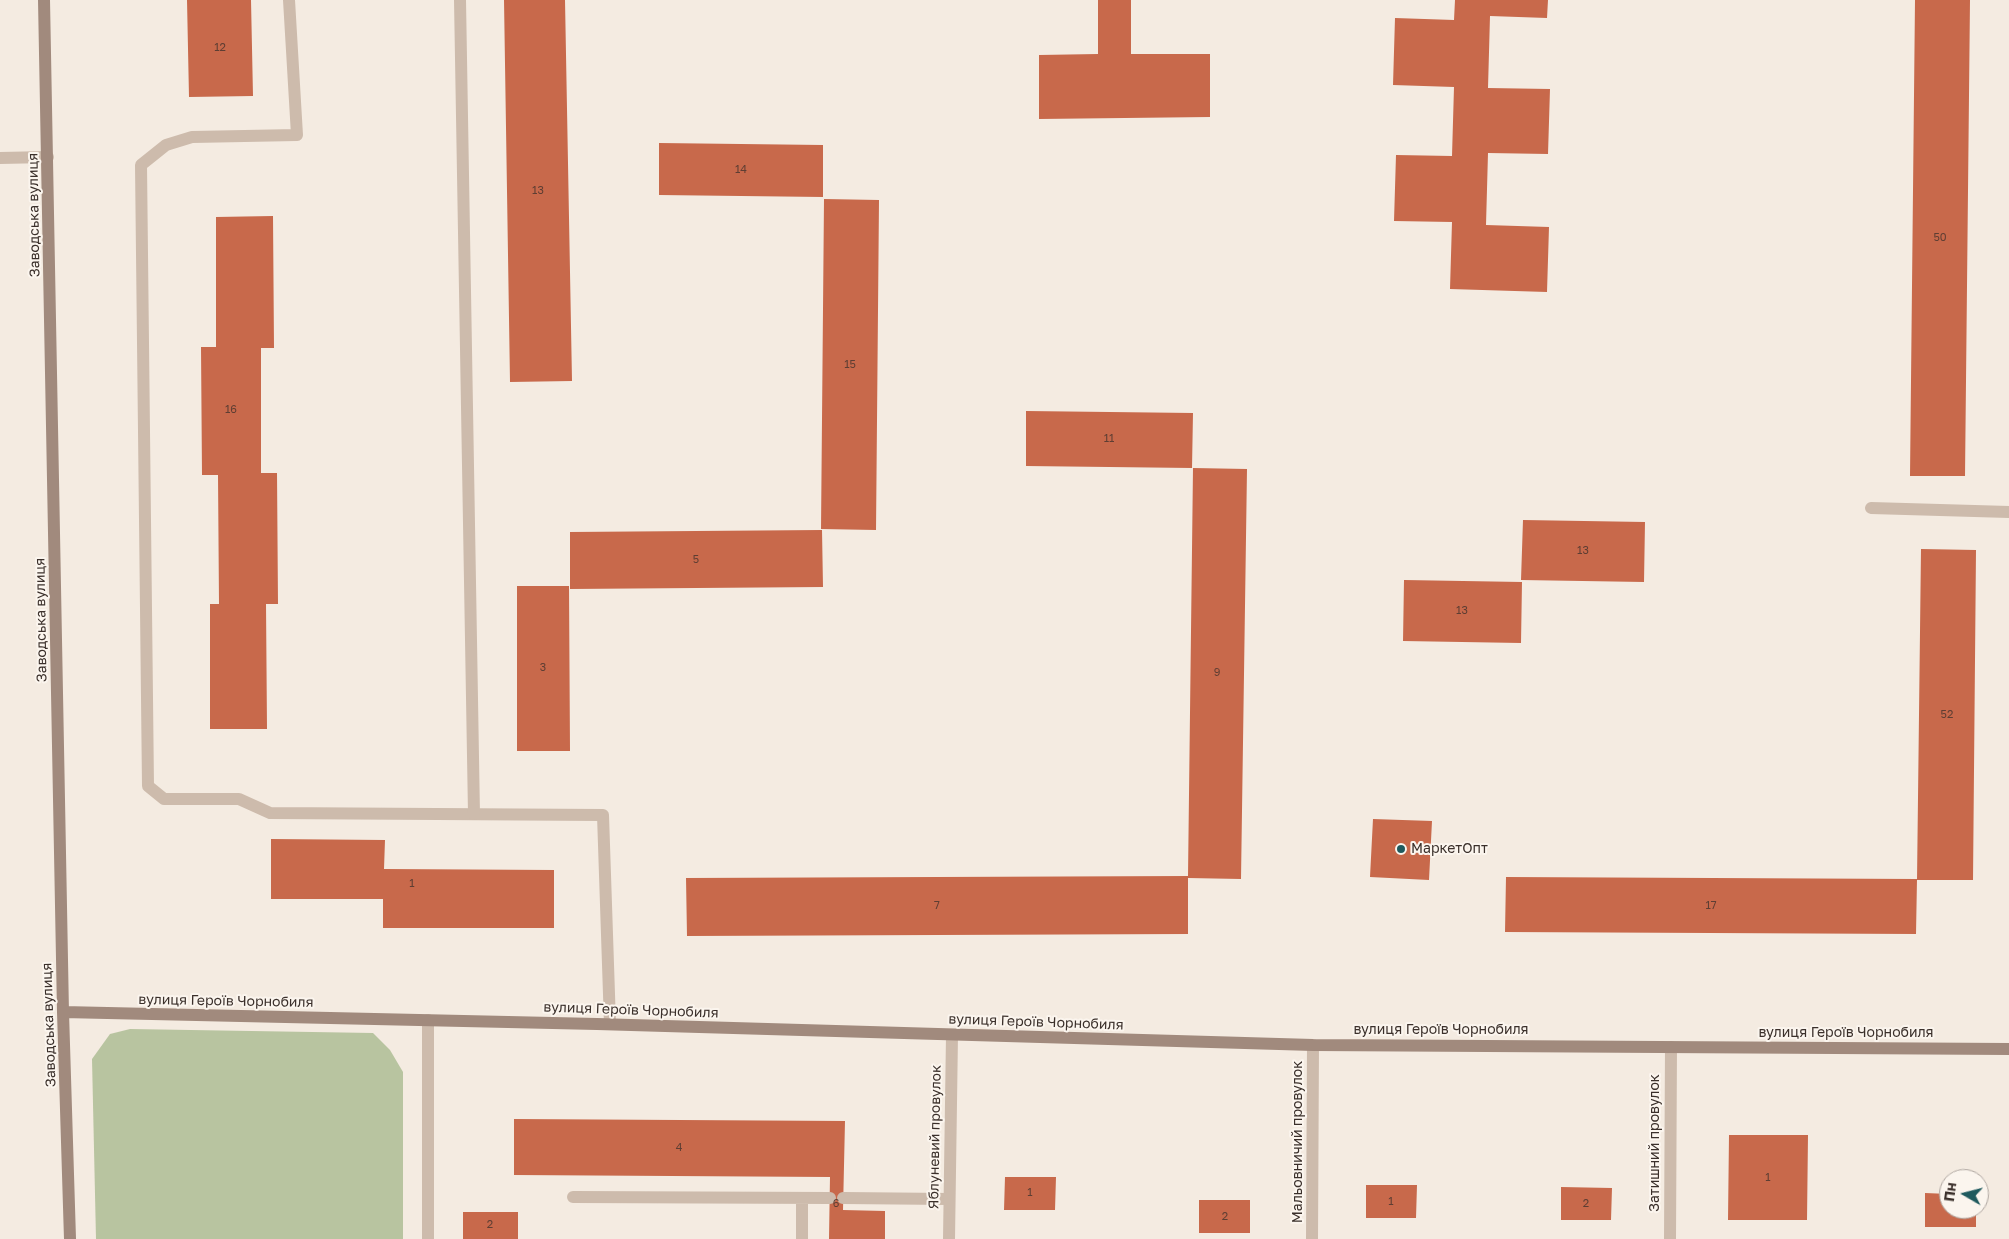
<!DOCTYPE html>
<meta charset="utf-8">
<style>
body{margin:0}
#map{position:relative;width:2009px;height:1239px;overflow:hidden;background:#f4ebe1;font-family:"Golos Text",sans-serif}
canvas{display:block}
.north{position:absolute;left:1939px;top:1169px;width:50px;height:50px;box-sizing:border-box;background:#fbf5ee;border:1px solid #aea6a0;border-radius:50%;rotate:278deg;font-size:14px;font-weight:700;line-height:20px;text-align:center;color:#3b302b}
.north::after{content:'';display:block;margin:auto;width:18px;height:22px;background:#1f5a5e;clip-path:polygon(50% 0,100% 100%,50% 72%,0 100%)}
</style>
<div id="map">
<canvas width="2009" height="1239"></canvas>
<div class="north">Пн</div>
</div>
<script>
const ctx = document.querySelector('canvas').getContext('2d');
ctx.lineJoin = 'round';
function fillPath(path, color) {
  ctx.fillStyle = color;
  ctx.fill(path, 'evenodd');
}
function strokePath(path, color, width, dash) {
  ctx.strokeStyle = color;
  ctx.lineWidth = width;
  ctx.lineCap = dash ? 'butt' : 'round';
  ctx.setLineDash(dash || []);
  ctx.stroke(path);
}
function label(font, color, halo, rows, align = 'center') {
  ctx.font = font + ' "Golos Text",sans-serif';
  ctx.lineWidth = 4;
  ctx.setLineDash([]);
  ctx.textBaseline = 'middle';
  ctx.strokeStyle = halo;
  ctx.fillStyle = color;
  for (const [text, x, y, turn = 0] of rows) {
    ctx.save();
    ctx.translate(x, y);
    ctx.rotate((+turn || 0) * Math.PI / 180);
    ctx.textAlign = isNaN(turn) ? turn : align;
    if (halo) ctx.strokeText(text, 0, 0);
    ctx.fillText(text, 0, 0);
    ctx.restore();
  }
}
fillPath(new Path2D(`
 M 130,1029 L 373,1033 L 390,1050 L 403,1072 L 403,1239 L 96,1239 L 92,1059 L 110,1034 Z`), '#b8c4a0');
fillPath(new Path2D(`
 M 187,0 L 251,0 L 253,96 L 189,97 Z
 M 504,0 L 565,0 L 572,381 L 510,382 Z
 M 1098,0 L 1131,0 L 1131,54 L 1210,54 L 1210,117 L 1039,119 L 1039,55 L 1098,54 Z
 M 1455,0 L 1548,0 L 1547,18 L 1490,16 L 1488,88 L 1550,89 L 1548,154 L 1488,153 L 1486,225 L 1549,227 L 1547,292 L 1450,289 L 1452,222 L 1394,221 L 1396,155 L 1452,156 L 1454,87 L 1393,85 L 1395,18 L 1454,20 Z
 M 1915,0 L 1970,0 L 1965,476 L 1910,476 Z
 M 659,143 L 823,145 L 823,197 L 659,195 Z
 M 824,199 L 879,200 L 876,530 L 821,529 Z
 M 273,216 L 274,348 L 261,348 L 261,473 L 277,473 L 278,604 L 266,604 L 267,729 L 210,729 L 210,604 L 219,604 L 218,475 L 202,475 L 201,347 L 216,347 L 216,217 Z
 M 1026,411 L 1193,413 L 1192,468 L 1026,466 Z
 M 1193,468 L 1247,469 L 1241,879 L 1188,878 L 1188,934 L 687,936 L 686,878 L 1188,876 Z
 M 1523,520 L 1645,522 L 1644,582 L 1521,580 Z
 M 822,530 L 823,587 L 570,589 L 570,532 Z
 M 1921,549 L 1976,550 L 1973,880 L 1917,880 Z
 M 1404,580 L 1522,582 L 1521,643 L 1403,641 Z
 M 517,586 L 569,586 L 570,751 L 517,751 Z
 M 1373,819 L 1432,821 L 1429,880 L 1370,877 Z
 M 271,839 L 385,840 L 384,869 L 554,870 L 554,928 L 383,928 L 383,899 L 271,899 Z
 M 1506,877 L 1917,879 L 1916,934 L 1505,932 Z
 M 514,1119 L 845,1121 L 843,1210 L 885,1211 L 885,1239 L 829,1239 L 830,1177 L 514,1175 Z
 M 1729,1135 L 1808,1135 L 1807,1220 L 1728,1220 Z
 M 1005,1177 L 1056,1177 L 1055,1210 L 1004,1210 Z
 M 1366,1185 L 1417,1185 L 1416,1218 L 1366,1218 Z
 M 1561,1187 L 1612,1188 L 1611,1220 L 1561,1220 Z
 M 1925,1193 L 1949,1194 L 1949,1209 L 1976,1209 L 1976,1227 L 1925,1227 Z
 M 1199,1200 L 1250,1200 L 1250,1233 L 1199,1233 Z
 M 463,1212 L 518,1212 L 518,1239 L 463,1239 Z`), '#c8694b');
strokePath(new Path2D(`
 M 289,0 L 297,135 L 192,137 L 166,145 L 141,165 L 148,786 L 164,799 L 239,799 L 270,813 L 603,815 L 610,1024
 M 0,158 L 48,157
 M 1871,508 L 2009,512
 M 428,1020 L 428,1239
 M 573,1197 L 830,1198
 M 843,1198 L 949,1199
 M 802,1239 L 802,1198`), '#cdbbac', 12);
strokePath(new Path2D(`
 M 460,0 L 474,814
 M 949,1239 L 952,1035
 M 1312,1239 L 1313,1045
 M 1670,1239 L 1671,1047`), '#cdbbac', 12);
strokePath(new Path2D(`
 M 44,0 L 63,1012 L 70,1239
 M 63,1012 L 597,1024 L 1313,1045 L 2009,1049`), '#a18a7d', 12);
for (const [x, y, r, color] of [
 [1401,849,5,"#1f5a5e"]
]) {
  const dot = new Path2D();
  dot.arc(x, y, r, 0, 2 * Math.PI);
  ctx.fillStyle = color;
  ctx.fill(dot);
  strokePath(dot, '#fbf5ee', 2);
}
label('11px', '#5e3e33', null, [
 ["12",220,48],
 ["14",741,170],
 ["13",538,191],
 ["50",1940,238],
 ["15",850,365],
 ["16",231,410],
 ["11",1109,439],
 ["13",1583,551],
 ["5",696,560],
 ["13",1462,611],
 ["3",543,668],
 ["9",1217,673],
 ["52",1947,715],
 ["1",412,884],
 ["7",937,906],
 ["17",1711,906],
 ["4",679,1148],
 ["1",1768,1178],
 ["1",1030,1193],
 ["1",1391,1202],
 ["6",836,1204],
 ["2",1586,1204],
 ["2",1225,1217],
 ["2",490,1225]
]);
label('14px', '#3b302b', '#fbf5ee', [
 ["Заводська вулиця",34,215,-91],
 ["Заводська вулиця",41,620,-91],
 ["вулиця Героїв Чорнобиля",226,1001,1],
 ["вулиця Героїв Чорнобиля",631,1010,2],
 ["вулиця Героїв Чорнобиля",1036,1022,2],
 ["Заводська вулиця",49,1025,-92],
 ["вулиця Героїв Чорнобиля",1441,1030],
 ["вулиця Героїв Чорнобиля",1846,1033],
 ["Яблуневий провулок",935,1137,-89],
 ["Мальовничий провулок",1298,1142,-90],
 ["Затишний провулок",1655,1143,-90]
]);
label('14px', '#3b302b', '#fbf5ee', [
 ["МаркетОпт",1411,849]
], 'left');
</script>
